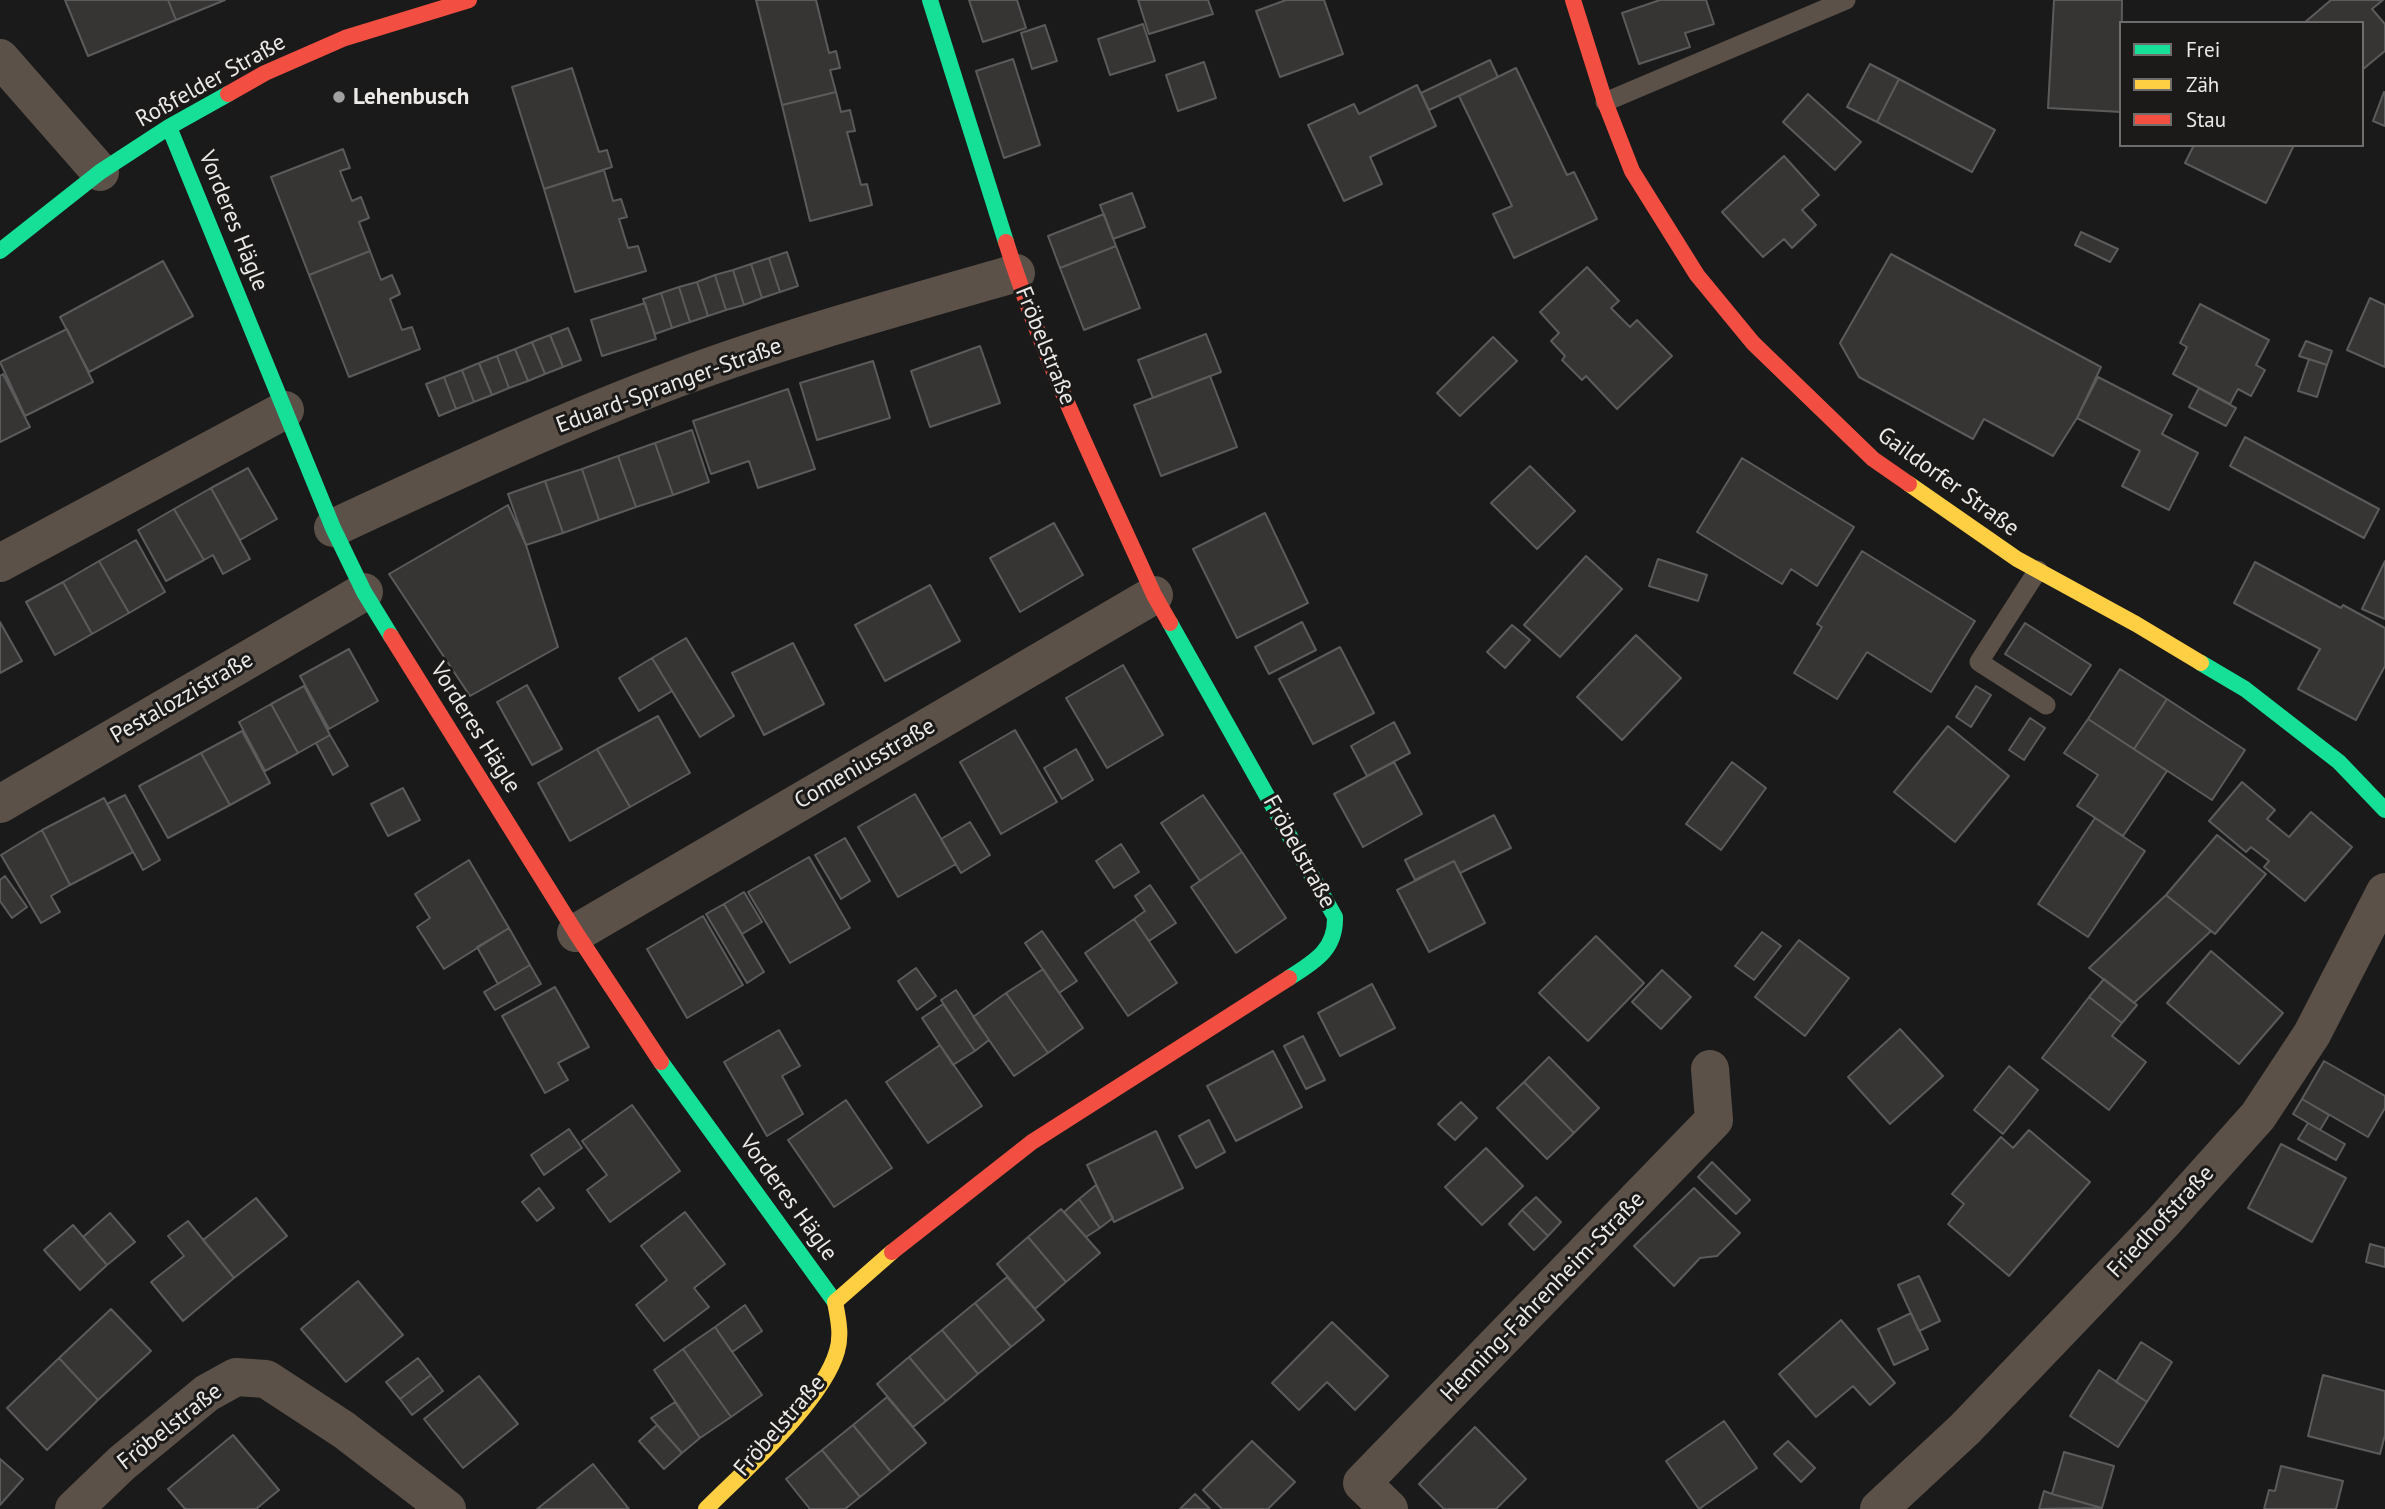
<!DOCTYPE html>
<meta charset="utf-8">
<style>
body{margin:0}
#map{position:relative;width:2385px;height:1509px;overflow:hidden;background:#1b1a1a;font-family:"PT Sans",sans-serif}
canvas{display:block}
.legend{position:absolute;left:2119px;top:21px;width:245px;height:126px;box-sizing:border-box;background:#1c1a19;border:2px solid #6f6d6c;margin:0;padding:9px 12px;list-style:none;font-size:21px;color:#ebeae9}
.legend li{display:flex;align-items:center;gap:14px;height:35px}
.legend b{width:35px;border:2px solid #6f6d6c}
</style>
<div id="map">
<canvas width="2385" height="1509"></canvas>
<ul class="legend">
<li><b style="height:9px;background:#16e098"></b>Frei</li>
<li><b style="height:9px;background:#ffcf43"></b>Zäh</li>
<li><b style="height:9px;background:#f24e42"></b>Stau</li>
</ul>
</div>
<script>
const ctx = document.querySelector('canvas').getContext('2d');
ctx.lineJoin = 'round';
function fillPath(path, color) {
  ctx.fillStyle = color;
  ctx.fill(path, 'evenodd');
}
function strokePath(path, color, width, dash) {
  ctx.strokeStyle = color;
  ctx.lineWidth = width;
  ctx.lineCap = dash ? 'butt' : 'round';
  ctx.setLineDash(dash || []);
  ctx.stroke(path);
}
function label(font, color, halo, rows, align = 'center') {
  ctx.font = font + ' "PT Sans",sans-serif';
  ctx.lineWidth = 6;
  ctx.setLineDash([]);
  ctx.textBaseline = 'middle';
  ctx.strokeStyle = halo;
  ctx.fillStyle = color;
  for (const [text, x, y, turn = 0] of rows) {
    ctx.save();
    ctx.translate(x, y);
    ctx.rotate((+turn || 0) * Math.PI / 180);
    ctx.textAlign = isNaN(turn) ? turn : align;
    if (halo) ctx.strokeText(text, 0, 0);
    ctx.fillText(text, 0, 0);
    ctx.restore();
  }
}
const building = new Path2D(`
 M 65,0 L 168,0 L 176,20 L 88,56 Z
 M 168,0 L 225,0 L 176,20 Z
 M 756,0 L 816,0 L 829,53 L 836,51 L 840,68 L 830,70 L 836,92 L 782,105 Z
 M 969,0 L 1017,0 L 1026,28 L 983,42 Z
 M 1138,0 L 1208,0 L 1213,14 L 1149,34 Z
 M 1286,0 L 1324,0 L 1343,54 L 1280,77 L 1256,11 Z
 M 1660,0 L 1706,0 L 1714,24 L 1685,33 L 1690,47 L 1639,64 L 1622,13 Z
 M 2054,0 L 2122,0 L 2121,112 L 2048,108 Z
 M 2331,0 L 2383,0 L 2372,9 L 2385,24 L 2385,51 L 2362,70 L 2362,23 L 2304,23 Z
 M 1143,24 L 1155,61 L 1110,75 L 1098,39 Z
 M 1045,25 L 1057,61 L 1032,69 L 1021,33 Z
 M 1013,59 L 1040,145 L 1004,158 L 976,71 Z
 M 1490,60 L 1498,77 L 1429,110 L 1421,93 Z
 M 1204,62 L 1216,98 L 1178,111 L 1166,75 Z
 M 1870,64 L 1899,79 L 1877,122 L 1847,107 Z
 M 572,68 L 599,152 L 607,150 L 612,167 L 544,189 L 512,87 Z
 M 1516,68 L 1567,175 L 1574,172 L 1597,219 L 1514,258 L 1493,214 L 1512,206 L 1459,96 Z
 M 1899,79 L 1995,130 L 1972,172 L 1877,122 Z
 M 1417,85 L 1436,126 L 1370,157 L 1382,184 L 1344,201 L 1308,125 L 1354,104 L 1359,114 Z
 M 836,92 L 841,112 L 850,110 L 855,131 L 847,132 L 861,185 L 867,184 L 872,205 L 810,221 L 782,105 Z
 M 2384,92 L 2385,93 L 2385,126 L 2373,121 Z
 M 1808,94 L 1861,142 L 1835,170 L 1783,122 Z
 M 2194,145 L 2294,145 L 2266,203 L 2185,163 Z
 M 343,149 L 350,168 L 340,171 L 352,201 L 361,197 L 369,218 L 359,222 L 370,251 L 309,275 L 271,177 Z
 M 1784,156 L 1819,195 L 1802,210 L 1816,225 L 1792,248 L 1784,239 L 1763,257 L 1722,212 Z
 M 604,170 L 613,201 L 621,199 L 627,217 L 619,219 L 628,248 L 638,246 L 646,271 L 575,292 L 544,189 Z
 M 1132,193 L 1145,227 L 1113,239 L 1100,205 Z
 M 1104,214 L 1116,246 L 1060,268 L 1048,236 Z
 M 2081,232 L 2118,249 L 2110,262 L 2075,245 Z
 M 1116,246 L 1140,308 L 1084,330 L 1060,268 Z
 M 370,251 L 381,280 L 392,275 L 400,294 L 390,299 L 402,330 L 412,327 L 420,349 L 349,377 L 309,275 Z
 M 787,252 L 798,286 L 780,292 L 769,258 Z
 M 1891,254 L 2101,367 L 2077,418 L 2053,456 L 1984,419 L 1973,439 L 1859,377 L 1840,343 Z
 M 769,258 L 780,292 L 762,298 L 751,264 Z
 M 163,261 L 193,316 L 89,372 L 60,317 Z
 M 751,264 L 762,298 L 744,305 L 733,270 Z
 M 1587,267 L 1619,301 L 1611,308 L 1630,327 L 1637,320 L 1672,356 L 1617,409 L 1586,376 L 1582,380 L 1562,360 L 1565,356 L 1551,341 L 1559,333 L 1540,312 Z
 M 733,270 L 744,305 L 726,310 L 715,275 Z
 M 715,275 L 726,310 L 708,316 L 697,282 Z
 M 697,282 L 708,316 L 690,322 L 679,287 Z
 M 679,287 L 690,322 L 672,328 L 661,293 Z
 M 661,293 L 672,328 L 655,334 L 643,299 Z
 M 2370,298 L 2385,305 L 2385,367 L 2347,350 Z
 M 645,303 L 656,339 L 602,356 L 591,320 Z
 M 2200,304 L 2269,340 L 2256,365 L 2265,370 L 2251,396 L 2238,389 L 2230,404 L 2173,374 L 2187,347 L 2180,343 Z
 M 568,328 L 581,360 L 563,367 L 550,335 Z
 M 67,329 L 93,382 L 25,416 L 0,362 Z
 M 1206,334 L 1221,372 L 1153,398 L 1138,360 Z
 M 550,335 L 563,367 L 545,374 L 532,342 Z
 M 1493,337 L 1517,361 L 1460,416 L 1437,393 Z
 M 2306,341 L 2332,351 L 2327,365 L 2299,356 Z
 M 532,342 L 545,374 L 528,381 L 515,349 Z
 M 980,346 L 1000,403 L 930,427 L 911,371 Z
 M 515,349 L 528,381 L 509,388 L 497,356 Z
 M 497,356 L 509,388 L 492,395 L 479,363 Z
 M 2309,359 L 2327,365 L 2317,397 L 2298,391 Z
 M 873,361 L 890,418 L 817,440 L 800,383 Z
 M 479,363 L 492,395 L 474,402 L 462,370 Z
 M 462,370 L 474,402 L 456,409 L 444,377 Z
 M 3,374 L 30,427 L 0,442 L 0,376 Z
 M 1210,376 L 1237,447 L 1161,476 L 1134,405 Z
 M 444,377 L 456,409 L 439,416 L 426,384 Z
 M 2098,377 L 2172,415 L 2162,434 L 2198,453 L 2169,510 L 2122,486 L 2140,451 L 2077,418 Z
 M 2199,388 L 2236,408 L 2226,426 L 2189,407 Z
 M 788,389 L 815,469 L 758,488 L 749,461 L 711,474 L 693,421 Z
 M 692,430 L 709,482 L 673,495 L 655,443 Z
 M 2245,437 L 2379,509 L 2364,538 L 2230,466 Z
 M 655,443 L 673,495 L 636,507 L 618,456 Z
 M 618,456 L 636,507 L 599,520 L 582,469 Z
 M 1742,458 L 1854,527 L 1817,586 L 1791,569 L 1782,584 L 1697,532 Z
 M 1530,466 L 1575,511 L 1537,549 L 1491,503 Z
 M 248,468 L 277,519 L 240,540 L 211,488 Z
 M 582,469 L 599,520 L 563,533 L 545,481 Z
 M 545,481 L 563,533 L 526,545 L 508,494 Z
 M 211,488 L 250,559 L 223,574 L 213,555 L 204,560 L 174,509 Z
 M 508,505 L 526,545 L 558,647 L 470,696 L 389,574 Z
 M 174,509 L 204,560 L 166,581 L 138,530 Z
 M 1265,513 L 1308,603 L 1237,638 L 1193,549 Z
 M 1054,523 L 1083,575 L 1020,612 L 990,558 Z
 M 136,540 L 165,592 L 129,613 L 99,561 Z
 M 1862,551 L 1975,621 L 1931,692 L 1867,652 L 1837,699 L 1794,673 L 1822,627 L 1817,624 Z
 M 1586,556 L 1622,589 L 1560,657 L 1524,625 Z
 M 1658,559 L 1707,575 L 1698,601 L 1649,586 Z
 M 99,561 L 129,613 L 92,634 L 63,582 Z
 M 2385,561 L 2385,619 L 2362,609 Z
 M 2255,562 L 2341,608 L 2343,605 L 2385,628 L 2385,666 L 2356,720 L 2298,689 L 2320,649 L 2234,603 Z
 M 63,582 L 92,634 L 55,655 L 26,602 Z
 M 930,585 L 960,641 L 885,681 L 855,625 Z
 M 0,622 L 22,661 L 0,673 Z
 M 1302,622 L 1316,650 L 1269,674 L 1255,647 Z
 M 2025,623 L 2091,665 L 2071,695 L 2005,654 Z
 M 1512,625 L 1530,640 L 1505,668 L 1487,652 Z
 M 1636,635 L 1681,678 L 1622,740 L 1577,697 Z
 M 686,638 L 734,716 L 700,737 L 652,658 Z
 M 793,643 L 824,704 L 764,735 L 732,673 Z
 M 1340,647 L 1374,713 L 1313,744 L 1279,679 Z
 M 349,649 L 378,701 L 329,729 L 300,676 Z
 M 652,658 L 672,691 L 639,711 L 619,678 Z
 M 1123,665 L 1163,735 L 1107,768 L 1066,698 Z
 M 2120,669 L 2167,699 L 2134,749 L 2088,719 Z
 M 527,685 L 562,749 L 532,765 L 497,702 Z
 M 304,686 L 330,735 L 298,753 L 271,704 Z
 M 1976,686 L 1991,695 L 1971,727 L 1956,717 Z
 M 2167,699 L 2245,750 L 2212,800 L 2134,749 Z
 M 271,704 L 298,753 L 265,771 L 239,722 Z
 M 658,716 L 690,773 L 630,807 L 597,749 Z
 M 2030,718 L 2045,728 L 2024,760 L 2009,750 Z
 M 2088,719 L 2167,771 L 2123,836 L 2077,806 L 2098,775 L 2064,753 Z
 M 1394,722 L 1410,753 L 1367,776 L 1351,746 Z
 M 1948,726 L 2009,776 L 1955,842 L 1894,792 Z
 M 1015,730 L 1057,802 L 1001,834 L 960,762 Z
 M 242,731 L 270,783 L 230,805 L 201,753 Z
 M 330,735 L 348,766 L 333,775 L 316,743 Z
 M 597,749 L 630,807 L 570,841 L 538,783 Z
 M 1076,749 L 1093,780 L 1062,799 L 1044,768 Z
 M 201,753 L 230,805 L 168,838 L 139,786 Z
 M 1394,762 L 1422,814 L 1363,847 L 1334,794 Z
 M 1732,762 L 1766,788 L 1721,850 L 1686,824 Z
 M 2242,782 L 2275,810 L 2267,819 L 2289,837 L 2311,812 L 2352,847 L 2305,901 L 2264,867 L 2269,861 L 2251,847 L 2246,852 L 2209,821 Z
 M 403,788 L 420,820 L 388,836 L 371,804 Z
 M 915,794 L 956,864 L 898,897 L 858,827 Z
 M 125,795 L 160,860 L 143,870 L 107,804 Z
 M 1203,795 L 1242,852 L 1200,881 L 1161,823 Z
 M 104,798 L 133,852 L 70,885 L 42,830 Z
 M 1494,815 L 1511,848 L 1460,873 L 1454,861 L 1415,880 L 1405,860 Z
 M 2095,818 L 2145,851 L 2088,937 L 2038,904 Z
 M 970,822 L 990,855 L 961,873 L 941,839 Z
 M 42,830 L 70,885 L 51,896 L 60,912 L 41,923 L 1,855 Z
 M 2217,835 L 2266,874 L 2215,934 L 2166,895 Z
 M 845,838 L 870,881 L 841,899 L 815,855 Z
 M 1121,844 L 1139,872 L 1114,888 L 1096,861 Z
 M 1242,852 L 1286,918 L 1236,953 L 1191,887 Z
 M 809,857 L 850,928 L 790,963 L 748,892 Z
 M 469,860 L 509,928 L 444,969 L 417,927 L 430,918 L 415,894 Z
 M 1454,861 L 1485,923 L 1429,952 L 1397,890 Z
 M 5,876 L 27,907 L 12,918 L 0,901 L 0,880 Z
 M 1150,885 L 1176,923 L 1149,941 L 1134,919 L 1145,911 L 1135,896 Z
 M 744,892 L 762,922 L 742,934 L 724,904 Z
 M 2166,895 L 2211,931 L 2134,1003 L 2089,968 Z
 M 724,904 L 764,972 L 747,983 L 706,914 Z
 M 703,916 L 743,985 L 687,1018 L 647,949 Z
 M 1134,919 L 1177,983 L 1128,1016 L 1085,953 Z
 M 509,928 L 530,965 L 498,984 L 477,947 Z
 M 1042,931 L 1077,981 L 1059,993 L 1025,943 Z
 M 1762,932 L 1781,946 L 1754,980 L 1735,966 Z
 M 1596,936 L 1644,983 L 1588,1041 L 1539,993 Z
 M 1799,940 L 1849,978 L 1805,1036 L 1755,997 Z
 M 2211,951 L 2283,1013 L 2239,1064 L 2167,1003 Z
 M 530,965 L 541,984 L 495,1010 L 484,992 Z
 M 916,968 L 936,996 L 917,1010 L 898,981 Z
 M 1043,969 L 1083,1028 L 1048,1053 L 1006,993 Z
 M 1662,970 L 1691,997 L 1661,1029 L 1632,1002 Z
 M 2104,979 L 2137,1005 L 2122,1023 L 2089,997 Z
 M 1372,984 L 1395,1028 L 1340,1056 L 1318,1013 Z
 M 555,987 L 589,1047 L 558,1063 L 568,1080 L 545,1093 L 502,1016 Z
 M 956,990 L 989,1040 L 975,1051 L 941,1000 Z
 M 1006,993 L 1048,1053 L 1014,1076 L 973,1017 Z
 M 2089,997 L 2122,1023 L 2112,1036 L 2146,1062 L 2109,1110 L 2042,1058 Z
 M 943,1004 L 975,1051 L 953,1065 L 922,1018 Z
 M 1900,1029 L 1943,1076 L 1890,1124 L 1848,1077 Z
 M 779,1030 L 800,1066 L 782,1076 L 803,1114 L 767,1136 L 724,1062 Z
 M 1303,1036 L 1325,1080 L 1306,1089 L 1284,1046 Z
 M 940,1045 L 982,1106 L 928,1143 L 886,1082 Z
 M 1273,1051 L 1302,1107 L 1236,1141 L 1207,1086 Z
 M 1549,1057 L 1599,1108 L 1574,1133 L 1524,1082 Z
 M 2324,1061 L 2385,1096 L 2385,1108 L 2368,1137 L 2302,1099 Z
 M 2009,1066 L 2038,1090 L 2003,1134 L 1974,1110 Z
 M 1524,1082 L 1574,1133 L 1547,1159 L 1497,1108 Z
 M 2302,1099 L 2329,1115 L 2320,1130 L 2293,1114 Z
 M 846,1100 L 892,1168 L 834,1207 L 788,1140 Z
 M 1461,1102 L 1477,1118 L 1455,1140 L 1438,1124 Z
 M 632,1105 L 680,1171 L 610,1222 L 587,1190 L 607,1175 L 582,1141 Z
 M 1209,1120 L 1225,1152 L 1196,1168 L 1179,1136 Z
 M 2308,1123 L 2345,1144 L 2336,1160 L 2298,1139 Z
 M 569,1129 L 582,1148 L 544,1175 L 531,1155 Z
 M 2029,1130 L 2090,1182 L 2009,1276 L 1948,1224 L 1964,1204 L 1952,1194 L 2001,1137 L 2013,1148 Z
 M 1156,1131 L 1183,1188 L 1114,1222 L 1087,1165 Z
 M 2281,1144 L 2346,1178 L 2312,1242 L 2248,1208 Z
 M 1486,1148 L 1523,1186 L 1482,1225 L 1445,1187 Z
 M 1712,1162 L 1750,1200 L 1736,1214 L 1698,1177 Z
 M 1096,1185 L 1113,1218 L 1100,1228 L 1079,1199 Z
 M 539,1188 L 554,1208 L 537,1221 L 522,1202 Z
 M 1694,1188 L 1740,1233 L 1717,1256 L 1700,1258 L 1674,1286 L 1634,1246 Z
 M 1536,1197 L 1561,1222 L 1548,1236 L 1522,1210 Z
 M 256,1198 L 287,1236 L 234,1278 L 203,1240 Z
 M 1079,1199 L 1100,1228 L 1086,1237 L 1064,1212 Z
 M 1061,1209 L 1100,1253 L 1066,1282 L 1028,1237 Z
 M 1522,1210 L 1548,1236 L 1534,1250 L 1509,1224 Z
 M 685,1212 L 725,1264 L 694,1288 L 709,1307 L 664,1341 L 636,1305 L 667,1280 L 641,1246 Z
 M 110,1213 L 135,1242 L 107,1265 L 83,1237 Z
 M 188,1221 L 234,1278 L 183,1321 L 151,1282 L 184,1256 L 168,1236 Z
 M 73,1225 L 107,1265 L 80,1290 L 44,1250 Z
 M 1028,1237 L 1066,1282 L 1035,1309 L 997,1264 Z
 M 2370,1244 L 2385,1248 L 2385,1267 L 2366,1262 Z
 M 1919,1276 L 1940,1321 L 1919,1331 L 1898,1285 Z
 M 1007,1277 L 1044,1320 L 1011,1347 L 975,1303 Z
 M 358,1281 L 403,1335 L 346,1382 L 301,1329 Z
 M 975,1303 L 1011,1347 L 978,1374 L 942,1330 Z
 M 745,1305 L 762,1331 L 732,1352 L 715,1327 Z
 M 111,1309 L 151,1351 L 98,1400 L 59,1358 Z
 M 1911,1313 L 1928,1349 L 1894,1365 L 1878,1329 Z
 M 1841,1320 L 1895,1383 L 1870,1405 L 1853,1386 L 1816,1417 L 1779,1374 Z
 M 1332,1322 L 1388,1376 L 1355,1410 L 1327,1382 L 1299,1410 L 1272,1383 Z
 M 715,1327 L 762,1395 L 731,1417 L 683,1349 Z
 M 942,1330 L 978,1374 L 946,1401 L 909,1357 Z
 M 2141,1342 L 2172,1362 L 2147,1402 L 2116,1382 Z
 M 683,1349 L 731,1417 L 700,1438 L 654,1370 Z
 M 909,1357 L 946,1401 L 913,1427 L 877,1384 Z
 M 59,1358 L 98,1400 L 47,1450 L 7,1408 Z
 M 418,1358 L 431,1375 L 400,1399 L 386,1382 Z
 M 2099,1370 L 2147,1402 L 2118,1447 L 2070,1416 Z
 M 431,1375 L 443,1391 L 412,1415 L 400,1399 Z
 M 2323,1375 L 2385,1391 L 2385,1435 L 2380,1454 L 2308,1436 Z
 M 479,1376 L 518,1424 L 463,1468 L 424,1419 Z
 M 887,1397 L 926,1443 L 891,1472 L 853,1425 Z
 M 675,1402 L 700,1438 L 682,1453 L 651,1418 Z
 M 1724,1421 L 1757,1468 L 1699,1509 L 1666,1461 Z
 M 657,1425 L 682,1453 L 664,1469 L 639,1441 Z
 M 853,1425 L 891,1472 L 860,1497 L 822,1450 Z
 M 1475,1427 L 1526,1479 L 1496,1509 L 1444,1509 L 1419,1484 Z
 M 233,1435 L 279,1490 L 256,1509 L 185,1509 L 168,1489 Z
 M 1252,1441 L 1295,1482 L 1268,1509 L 1222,1509 L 1203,1490 Z
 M 1788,1441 L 1815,1468 L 1801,1482 L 1774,1454 Z
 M 822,1450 L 860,1497 L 845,1509 L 810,1509 L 786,1479 Z
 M 2064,1452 L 2114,1466 L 2102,1508 L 2052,1494 Z
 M 0,1459 L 23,1479 L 0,1505 Z
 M 593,1464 L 629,1509 L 537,1509 Z
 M 2281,1466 L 2343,1481 L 2336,1509 L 2264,1509 L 2269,1490 L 2275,1491 Z
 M 2044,1491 L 2052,1494 L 2102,1508 L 2039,1509 Z
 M 1195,1494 L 1210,1509 L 1180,1509 Z`);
fillPath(building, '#363534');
strokePath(building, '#5c5b5b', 2);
strokePath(new Path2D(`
 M 1605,102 L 1846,0
 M 2038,570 L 1979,662 L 2046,705`), '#5b5148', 19);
strokePath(new Path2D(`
 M 0,58 L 100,172
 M 333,528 C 447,475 560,422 678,378 C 788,337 903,306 1016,273
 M 0,563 L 285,410
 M 0,804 L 364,592
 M 576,933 L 1154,595
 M 74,1509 L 122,1463 L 207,1393 L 236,1377 L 266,1379 L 344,1430 L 447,1509
 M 1389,1509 L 1362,1483 L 1714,1120 L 1710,1069
 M 1879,1509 L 1965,1429 L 2164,1221 L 2258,1116 L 2312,1034 L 2385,892`), '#5b5148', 38);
strokePath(new Path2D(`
 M 930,0 L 1006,242
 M 169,127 L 333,528 L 364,592 L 391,636
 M 0,251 L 100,172 L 169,127 L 228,94
 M 1170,623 L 1335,917 C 1336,950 1314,962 1289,978
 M 2201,663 L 2245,689 L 2339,762 L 2385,810
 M 661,1062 L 835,1302`), '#16e098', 16);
strokePath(new Path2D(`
 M 1909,484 L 2017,559 L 2136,624 L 2201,663
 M 706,1509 C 744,1471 823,1401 837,1351 C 842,1335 838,1318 835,1302 L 892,1252`), '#ffcf43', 16);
strokePath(new Path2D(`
 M 1573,0 L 1605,102 L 1632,171 L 1697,275 L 1753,343 L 1873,459 L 1909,484
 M 228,94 L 265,73 L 345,38 L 469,0
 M 1006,242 C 1044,363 1102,479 1154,595 L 1170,623
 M 391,636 L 576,933 L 661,1062
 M 892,1252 L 1032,1142 L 1289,978`), '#f24e42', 16);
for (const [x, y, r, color] of [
 [339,97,7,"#a2a1a1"]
]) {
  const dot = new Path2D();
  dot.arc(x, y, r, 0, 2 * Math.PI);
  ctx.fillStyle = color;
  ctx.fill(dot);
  strokePath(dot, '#1c1a19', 2.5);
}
label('23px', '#ebeae9', '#1c1a19', [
 ["Roßfelder Straße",211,81,-29],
 ["Vorderes Hägle",233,221,68],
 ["Fröbelstraße",1045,346,68],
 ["Eduard-Spranger-Straße",669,386,-20],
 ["Gaildorfer Straße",1948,482,36],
 ["Pestalozzistraße",182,698,-30],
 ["Vorderes Hägle",475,728,58],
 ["Comeniusstraße",865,764,-30],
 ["Fröbelstraße",1299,852,61],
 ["Vorderes Hägle",788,1198,54],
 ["Friedhofstraße",2161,1222,-47],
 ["Henning-Fahrenheim-Straße",1543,1297,-46],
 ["Fröbelstraße",780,1426,-49],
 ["Fröbelstraße",170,1427,-38]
]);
label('bold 23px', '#ebeae9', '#1c1a19', [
 ["Lehenbusch",353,97]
], 'left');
</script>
